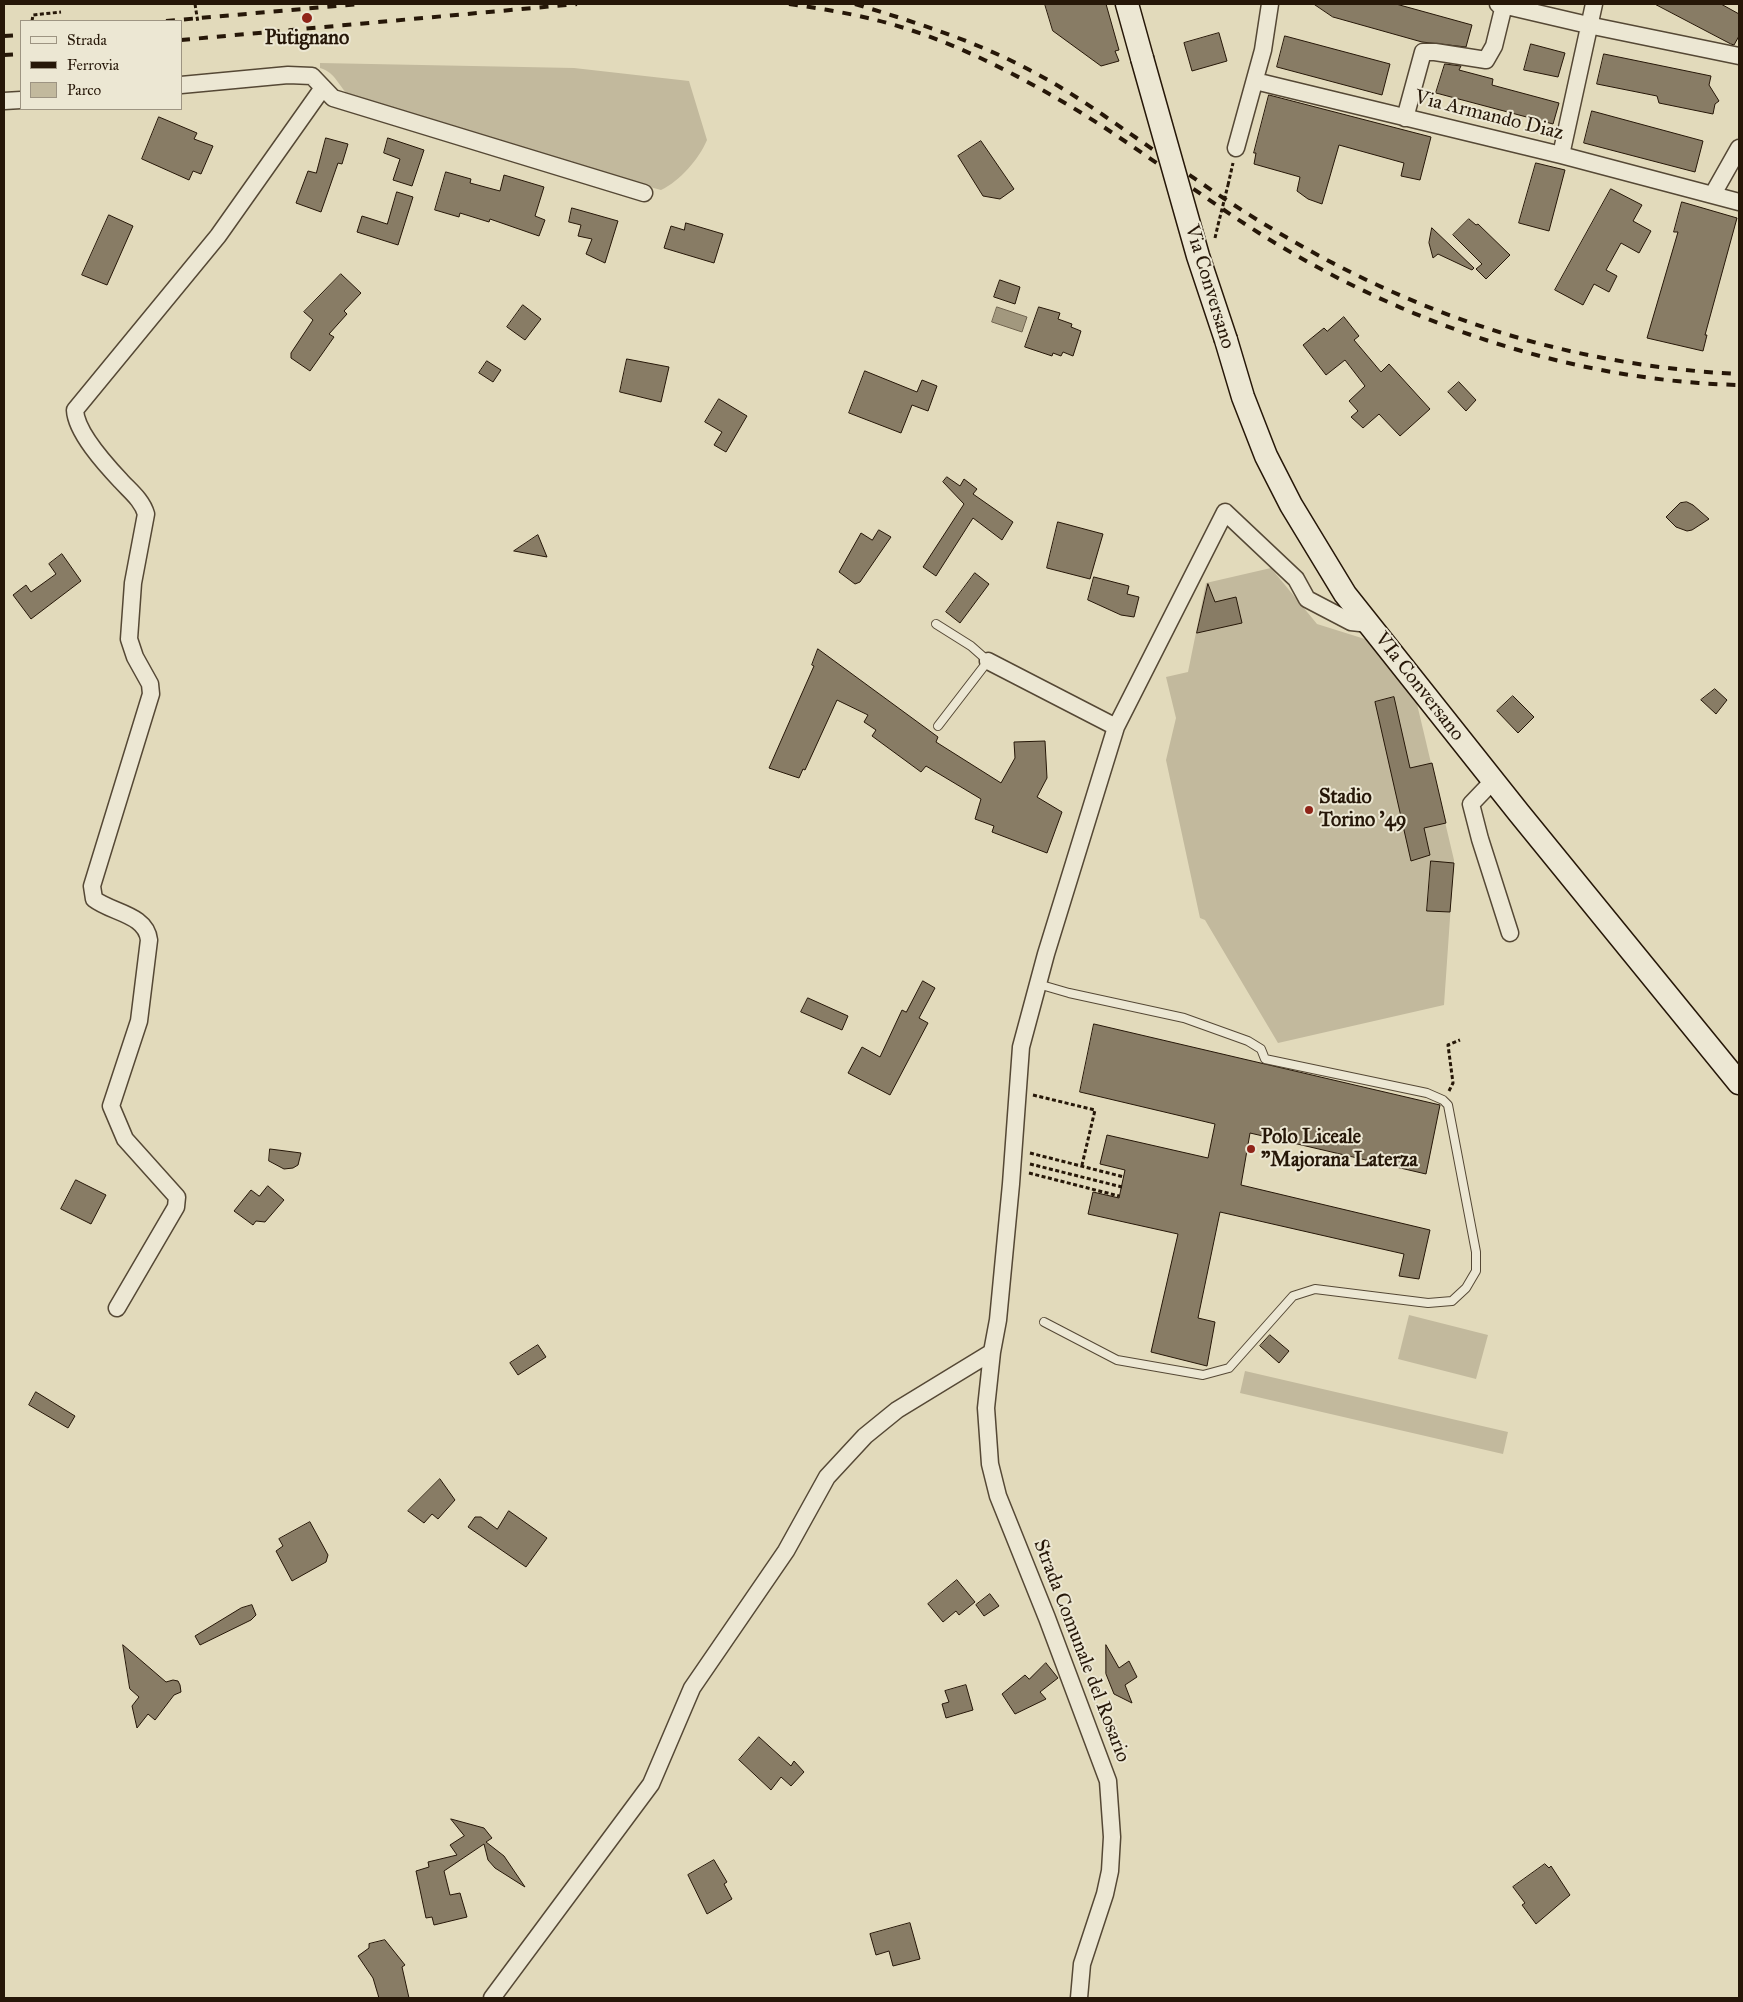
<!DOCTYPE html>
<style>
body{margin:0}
#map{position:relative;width:1743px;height:2002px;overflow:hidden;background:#e2dabb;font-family:"IM FELL Great Primer",serif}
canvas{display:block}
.frame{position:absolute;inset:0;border:5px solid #261708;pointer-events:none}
.legend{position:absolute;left:20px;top:20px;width:162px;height:90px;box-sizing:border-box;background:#ece7d3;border:1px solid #9d9482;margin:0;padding:6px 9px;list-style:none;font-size:15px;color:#261708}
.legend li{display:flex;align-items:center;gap:10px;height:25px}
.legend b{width:25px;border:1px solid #9d9482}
</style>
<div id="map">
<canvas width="1743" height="2002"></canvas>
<div class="frame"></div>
<ul class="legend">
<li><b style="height:6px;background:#ece7d3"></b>Strada</li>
<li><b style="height:6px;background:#261708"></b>Ferrovia</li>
<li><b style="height:14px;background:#c2b99d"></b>Parco</li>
</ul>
</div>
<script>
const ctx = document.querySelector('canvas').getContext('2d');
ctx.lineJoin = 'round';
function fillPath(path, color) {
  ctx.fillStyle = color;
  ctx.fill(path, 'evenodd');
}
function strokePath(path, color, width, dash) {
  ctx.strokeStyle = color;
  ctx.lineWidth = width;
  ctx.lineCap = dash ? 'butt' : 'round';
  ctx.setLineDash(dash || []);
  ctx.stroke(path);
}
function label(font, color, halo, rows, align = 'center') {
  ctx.font = font + ' "IM FELL Great Primer",serif';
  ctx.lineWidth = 4;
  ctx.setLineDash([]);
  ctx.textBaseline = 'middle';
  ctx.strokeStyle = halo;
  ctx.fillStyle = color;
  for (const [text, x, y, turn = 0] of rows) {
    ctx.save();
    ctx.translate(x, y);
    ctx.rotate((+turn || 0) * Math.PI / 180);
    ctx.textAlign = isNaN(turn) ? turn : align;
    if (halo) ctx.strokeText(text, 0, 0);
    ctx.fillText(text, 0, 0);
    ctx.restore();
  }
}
fillPath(new Path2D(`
 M 320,63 L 574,68 L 689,81 L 707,140 C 699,159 680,181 661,190 L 551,160 L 351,97 C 338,87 337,73 320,68 Z
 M 1271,568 L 1317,624 L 1368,640 L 1417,704 L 1454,860 L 1444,1005 L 1278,1043 L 1205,920 L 1200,918 L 1166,760 L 1176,718 L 1166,677 L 1188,672 L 1206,583 Z
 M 1409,1315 L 1488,1335 L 1476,1379 L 1398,1359 Z
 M 1245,1371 L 1508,1432 L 1503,1454 L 1240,1393 Z`), '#c2b99d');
const water = new Path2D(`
 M 997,307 L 1027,317 L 1022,332 L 992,322 Z`);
fillPath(water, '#a2987e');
strokePath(water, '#70644f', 1);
const building = new Path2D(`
 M 1045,4 L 1106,4 L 1119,50 L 1115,51 L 1119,61 L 1101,66 L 1053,31 Z
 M 1314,4 L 1396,4 L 1472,25 L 1466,47 L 1422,42 L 1333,17 Z
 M 1655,4 L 1721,4 L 1739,14 L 1739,36 L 1734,45 L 1731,44 Z
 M 1219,33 L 1227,61 L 1192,71 L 1184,43 Z
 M 1285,36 L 1390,64 L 1382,95 L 1277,67 Z
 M 1531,44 L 1565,53 L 1558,77 L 1524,70 Z
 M 1604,54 L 1711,76 L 1709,85 L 1719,101 L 1715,104 L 1713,114 L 1659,103 L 1657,96 L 1597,84 Z
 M 1445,64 L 1461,66 L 1459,70 L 1493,79 L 1492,85 L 1559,103 L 1553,124 L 1436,93 Z
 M 1269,95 L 1431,137 L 1420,180 L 1401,176 L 1404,163 L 1339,145 L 1322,204 L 1308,199 L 1297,191 L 1300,177 L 1254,164 L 1256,153 L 1254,153 Z
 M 1592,111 L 1703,141 L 1695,172 L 1584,143 Z
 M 159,117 L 197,133 L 194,139 L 213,146 L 201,174 L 193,171 L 189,180 L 142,159 Z
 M 326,138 L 348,144 L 342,164 L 338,163 L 321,212 L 296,203 L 308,171 L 316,173 Z
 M 388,138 L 424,150 L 412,186 L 393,180 L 400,159 L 384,153 Z
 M 981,141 L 1014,189 L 1000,199 L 983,196 L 958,156 Z
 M 1536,163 L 1565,170 L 1549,231 L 1519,223 Z
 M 446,172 L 471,179 L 470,183 L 500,191 L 504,175 L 544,187 L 535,216 L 545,220 L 539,236 L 490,219 L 489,222 L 460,213 L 459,217 L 435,210 Z
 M 1611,189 L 1642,205 L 1633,221 L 1651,231 L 1639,253 L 1621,243 L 1606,270 L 1617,276 L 1609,292 L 1594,284 L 1583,305 L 1555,290 Z
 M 397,192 L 413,197 L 398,245 L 357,232 L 362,216 L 387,224 Z
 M 1682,202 L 1737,218 L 1705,335 L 1707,335 L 1703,351 L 1647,338 L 1678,232 L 1674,232 Z
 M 572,208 L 618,221 L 605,263 L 586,254 L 592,239 L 578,236 L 581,225 L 569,222 Z
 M 109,215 L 133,226 L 107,285 L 82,275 Z
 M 1469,219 L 1476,225 L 1478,224 L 1510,255 L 1486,279 L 1476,269 L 1482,264 L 1453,235 Z
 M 686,223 L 723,234 L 714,263 L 664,248 L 671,226 L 684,230 Z
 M 1432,228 L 1474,268 L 1472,270 L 1438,254 L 1433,258 L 1429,243 Z
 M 341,274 L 361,293 L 344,311 L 347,314 L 329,334 L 334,337 L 310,371 L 291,358 L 291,353 L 313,320 L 304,312 Z
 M 1000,280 L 1020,287 L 1015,304 L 994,297 Z
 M 523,305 L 541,319 L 525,340 L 507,327 Z
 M 1039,307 L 1060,313 L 1058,319 L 1072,324 L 1071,327 L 1081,331 L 1073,356 L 1063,352 L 1061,356 L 1053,353 L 1052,356 L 1025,347 Z
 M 1344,317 L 1359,336 L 1354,340 L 1381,372 L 1389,364 L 1430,409 L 1400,436 L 1379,414 L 1363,428 L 1351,417 L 1358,411 L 1349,401 L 1365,386 L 1345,360 L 1326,375 L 1303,345 L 1324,328 L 1327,331 Z
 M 627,359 L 669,367 L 661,402 L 620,392 Z
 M 487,361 L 501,370 L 493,382 L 479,373 Z
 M 865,371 L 917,392 L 922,380 L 937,386 L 928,411 L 912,405 L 901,433 L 849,413 Z
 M 1459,382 L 1476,400 L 1466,411 L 1448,392 Z
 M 719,399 L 747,416 L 726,452 L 714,445 L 722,432 L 705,422 Z
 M 947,477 L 960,486 L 964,479 L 977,489 L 973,494 L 1013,522 L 1002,540 L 973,518 L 936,576 L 923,567 L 964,504 L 943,482 Z
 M 1687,502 L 1693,505 L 1709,519 L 1692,530 L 1687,531 L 1676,527 L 1666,517 L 1680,503 Z
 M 1058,522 L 1103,534 L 1090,579 L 1047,568 Z
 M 879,530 L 891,537 L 860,582 L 855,584 L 839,572 L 861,533 L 872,540 Z
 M 538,535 L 547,557 L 514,551 Z
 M 62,554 L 81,581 L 31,619 L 13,595 L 26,585 L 31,592 L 56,574 L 49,564 Z
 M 975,573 L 989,584 L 960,623 L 946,612 Z
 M 1094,577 L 1129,586 L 1127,594 L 1139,597 L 1134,617 L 1121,615 L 1088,600 Z
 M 1208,584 L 1215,602 L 1236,597 L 1242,623 L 1197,633 Z
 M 818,649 L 938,737 L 936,742 L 1001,783 L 1015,758 L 1014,742 L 1045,741 L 1047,778 L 1037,797 L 1062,812 L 1047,853 L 992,832 L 994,826 L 975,819 L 981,799 L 926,766 L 921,772 L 872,736 L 876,730 L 864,722 L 868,715 L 837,700 L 805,770 L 803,769 L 799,778 L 769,768 L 814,666 L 812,665 Z
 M 1715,689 L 1727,700 L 1716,714 L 1701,700 Z
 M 1513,696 L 1534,717 L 1518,733 L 1497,711 Z
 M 1394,697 L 1410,768 L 1432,763 L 1446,823 L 1424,828 L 1430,855 L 1411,861 L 1375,702 Z
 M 1431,861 L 1454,863 L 1450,912 L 1427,911 Z
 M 923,981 L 935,988 L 919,1018 L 928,1023 L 890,1095 L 848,1073 L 862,1047 L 880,1057 L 902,1010 L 906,1012 Z
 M 808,998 L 848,1016 L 842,1030 L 801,1012 Z
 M 1094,1024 L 1440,1105 L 1426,1174 L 1250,1133 L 1241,1185 L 1430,1230 L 1419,1279 L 1399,1276 L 1404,1254 L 1220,1212 L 1198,1318 L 1215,1322 L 1207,1366 L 1151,1352 L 1178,1234 L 1088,1214 L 1093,1192 L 1119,1198 L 1125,1170 L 1100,1164 L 1107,1135 L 1208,1158 L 1215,1124 L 1080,1092 Z
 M 270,1149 L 301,1153 L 298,1165 L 293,1168 L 284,1169 L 269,1161 Z
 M 76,1180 L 106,1195 L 91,1224 L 61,1209 Z
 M 268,1186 L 284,1200 L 265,1222 L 256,1221 L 253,1225 L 234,1211 L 251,1190 L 259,1196 Z
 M 1270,1335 L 1289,1351 L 1279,1363 L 1260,1346 Z
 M 538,1345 L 546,1357 L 518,1375 L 510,1363 Z
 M 36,1392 L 75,1416 L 68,1428 L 29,1405 Z
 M 440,1479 L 455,1500 L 438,1519 L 432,1514 L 424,1523 L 408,1511 Z
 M 509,1511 L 547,1538 L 526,1567 L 468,1527 L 475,1517 L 481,1517 L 497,1529 Z
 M 310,1522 L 328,1555 L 326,1562 L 292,1581 L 276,1551 L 283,1546 L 279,1539 Z
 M 957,1580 L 975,1602 L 959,1615 L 956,1611 L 943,1622 L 928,1604 Z
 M 990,1594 L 999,1606 L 984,1616 L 976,1605 Z
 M 252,1605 L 256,1615 L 251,1620 L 200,1645 L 195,1636 L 241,1608 Z
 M 123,1645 L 166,1682 L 173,1680 L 178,1681 L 180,1685 L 181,1692 L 174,1695 L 155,1720 L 148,1714 L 137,1728 L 132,1706 L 139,1697 L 130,1689 Z
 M 1106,1645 L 1119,1668 L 1129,1661 L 1137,1677 L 1125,1685 L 1132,1703 L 1114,1694 L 1106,1674 Z
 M 1046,1663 L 1058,1678 L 1040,1692 L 1046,1699 L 1015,1714 L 1002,1694 L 1025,1675 L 1029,1679 Z
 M 966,1685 L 973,1710 L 946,1718 L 942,1704 L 949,1702 L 945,1691 Z
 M 759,1737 L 791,1766 L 794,1761 L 804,1772 L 791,1786 L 781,1777 L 771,1790 L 739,1760 Z
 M 451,1819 L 484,1828 L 492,1838 L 486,1842 L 504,1856 L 525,1887 L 495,1868 L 488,1860 L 484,1844 L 444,1871 L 450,1895 L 460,1893 L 467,1917 L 434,1925 L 432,1917 L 426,1918 L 416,1871 L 429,1867 L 428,1862 L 457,1855 L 450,1845 L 464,1836 Z
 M 714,1860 L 727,1882 L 724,1884 L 732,1899 L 707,1914 L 688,1875 Z
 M 1545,1864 L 1549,1868 L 1551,1866 L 1570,1895 L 1536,1924 L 1522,1905 L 1525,1903 L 1513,1887 Z
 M 910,1923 L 920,1959 L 893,1966 L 889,1951 L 876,1955 L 870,1934 Z
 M 385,1940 L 405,1965 L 402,1967 L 409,1998 L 379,1998 L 373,1978 L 358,1956 L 369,1948 L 369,1944 Z`);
fillPath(building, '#887c65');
strokePath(building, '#261708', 1);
const lane = new Path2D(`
 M 936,624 L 971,646 L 988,661 L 938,726
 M 1038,984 L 1069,993 L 1184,1018 L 1248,1041 L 1261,1049 L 1265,1059 L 1427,1093 L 1443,1100 L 1448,1105 L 1476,1252 L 1476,1271 L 1466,1288 L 1452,1301 L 1428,1303 L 1315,1289 L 1293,1296 L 1229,1368 L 1203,1375 L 1117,1360 L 1044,1322`);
const street = new Path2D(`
 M 1498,4 L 1588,25 L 1739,56
 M 1255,81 L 1561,155 L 1739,202
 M 181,85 L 288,75 L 312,76 L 333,98 L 644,193
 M 4,101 L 21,100
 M 1405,118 L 1423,52 L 1435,52 L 1486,60 L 1494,46 L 1504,5
 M 1236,148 L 1263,50 L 1270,4
 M 1561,155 L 1594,4
 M 1713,194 L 1739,148
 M 988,661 L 1116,727
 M 1493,781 L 1471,804 L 1480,839 L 1510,933
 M 117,1308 L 176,1207 L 177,1197 L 125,1139 L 111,1106 L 139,1021 L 149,940 C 146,914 112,913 94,899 L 92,886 L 151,694 L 150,684 L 135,657 L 129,639 L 133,583 L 146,514 C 142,500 130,491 121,481 C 105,464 76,432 75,410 L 218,236 L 322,89
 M 492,1998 L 651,1784 L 692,1688 L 786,1551 L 827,1477 L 865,1436 L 897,1410 L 992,1352
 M 1079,1998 L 1082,1964 L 1105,1894 L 1110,1871 L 1112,1837 L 1108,1781 L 1047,1618 L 998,1496 L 990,1464 L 986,1408 L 992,1352 L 998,1320 L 1011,1184 L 1021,1047 L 1046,954 L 1116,727 L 1225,512 L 1296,579 L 1307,599 L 1351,622 L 1369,624`);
const secondary = new Path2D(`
 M 1127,4 L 1142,58
 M 1226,340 L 1243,397 L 1266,456 L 1291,505 L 1345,594 L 1519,813 L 1739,1083`);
strokePath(lane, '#554835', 10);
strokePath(street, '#554835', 19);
strokePath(secondary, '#261708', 25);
strokePath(new Path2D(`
 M 195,4 L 198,23
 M 32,21 L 33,15 L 61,12
 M 1228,185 L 1233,163
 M 1215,238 L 1218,225
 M 1449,1091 L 1453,1083 L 1448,1045 L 1460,1040
 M 1033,1095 L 1095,1110 L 1082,1165
 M 1030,1153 L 1124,1177
 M 1030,1164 L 1122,1187
 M 1029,1173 L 1119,1196`), '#261708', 3, [4, 2.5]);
strokePath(lane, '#ece7d3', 8);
strokePath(street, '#ece7d3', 16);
strokePath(secondary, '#ece7d3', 22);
strokePath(new Path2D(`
 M 789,4 C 818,8 848,13 876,20 C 940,36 1001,66 1058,99 C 1133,142 1201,198 1275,243 C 1415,327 1576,381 1739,385
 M 855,4 C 918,23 979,42 1037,74 C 1071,92 1103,115 1135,137 C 1185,172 1234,207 1286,237 C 1427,320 1576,366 1739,374
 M 166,21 L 359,4
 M 4,36 L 21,35
 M 181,40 L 577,4
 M 4,55 L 21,54`), '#261708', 4, [9, 9]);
const secondaryBridge = new Path2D(`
 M 1142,58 L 1198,256 L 1226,340`);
strokePath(secondaryBridge, '#261708', 25, []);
strokePath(new Path2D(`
 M 1218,225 L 1228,185`), '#261708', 3, [4, 2.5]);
strokePath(secondaryBridge, '#ece7d3', 22);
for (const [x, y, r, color] of [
 [307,18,6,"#8f2418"],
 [1309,810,5,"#8f2418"],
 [1251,1149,5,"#8f2418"]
]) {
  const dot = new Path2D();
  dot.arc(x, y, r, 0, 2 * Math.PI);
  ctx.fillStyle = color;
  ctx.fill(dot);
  strokePath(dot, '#ece7d3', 2);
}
label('bold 20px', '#261708', '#ece7d3', [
 ["Putignano",307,39,"center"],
 ["Stadio",1319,798],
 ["Torino '49",1319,821],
 ["Polo Liceale",1261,1138],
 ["\"Majorana Laterza",1261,1161]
], 'left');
label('20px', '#261708', '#ece7d3', [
 ["Via Armando Diaz",1489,116,14],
 ["Via Conversano",1209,287,73],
 ["VIa Conversano",1419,687,52],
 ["Strada Comunale del Rosario",1081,1651,69]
]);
</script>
